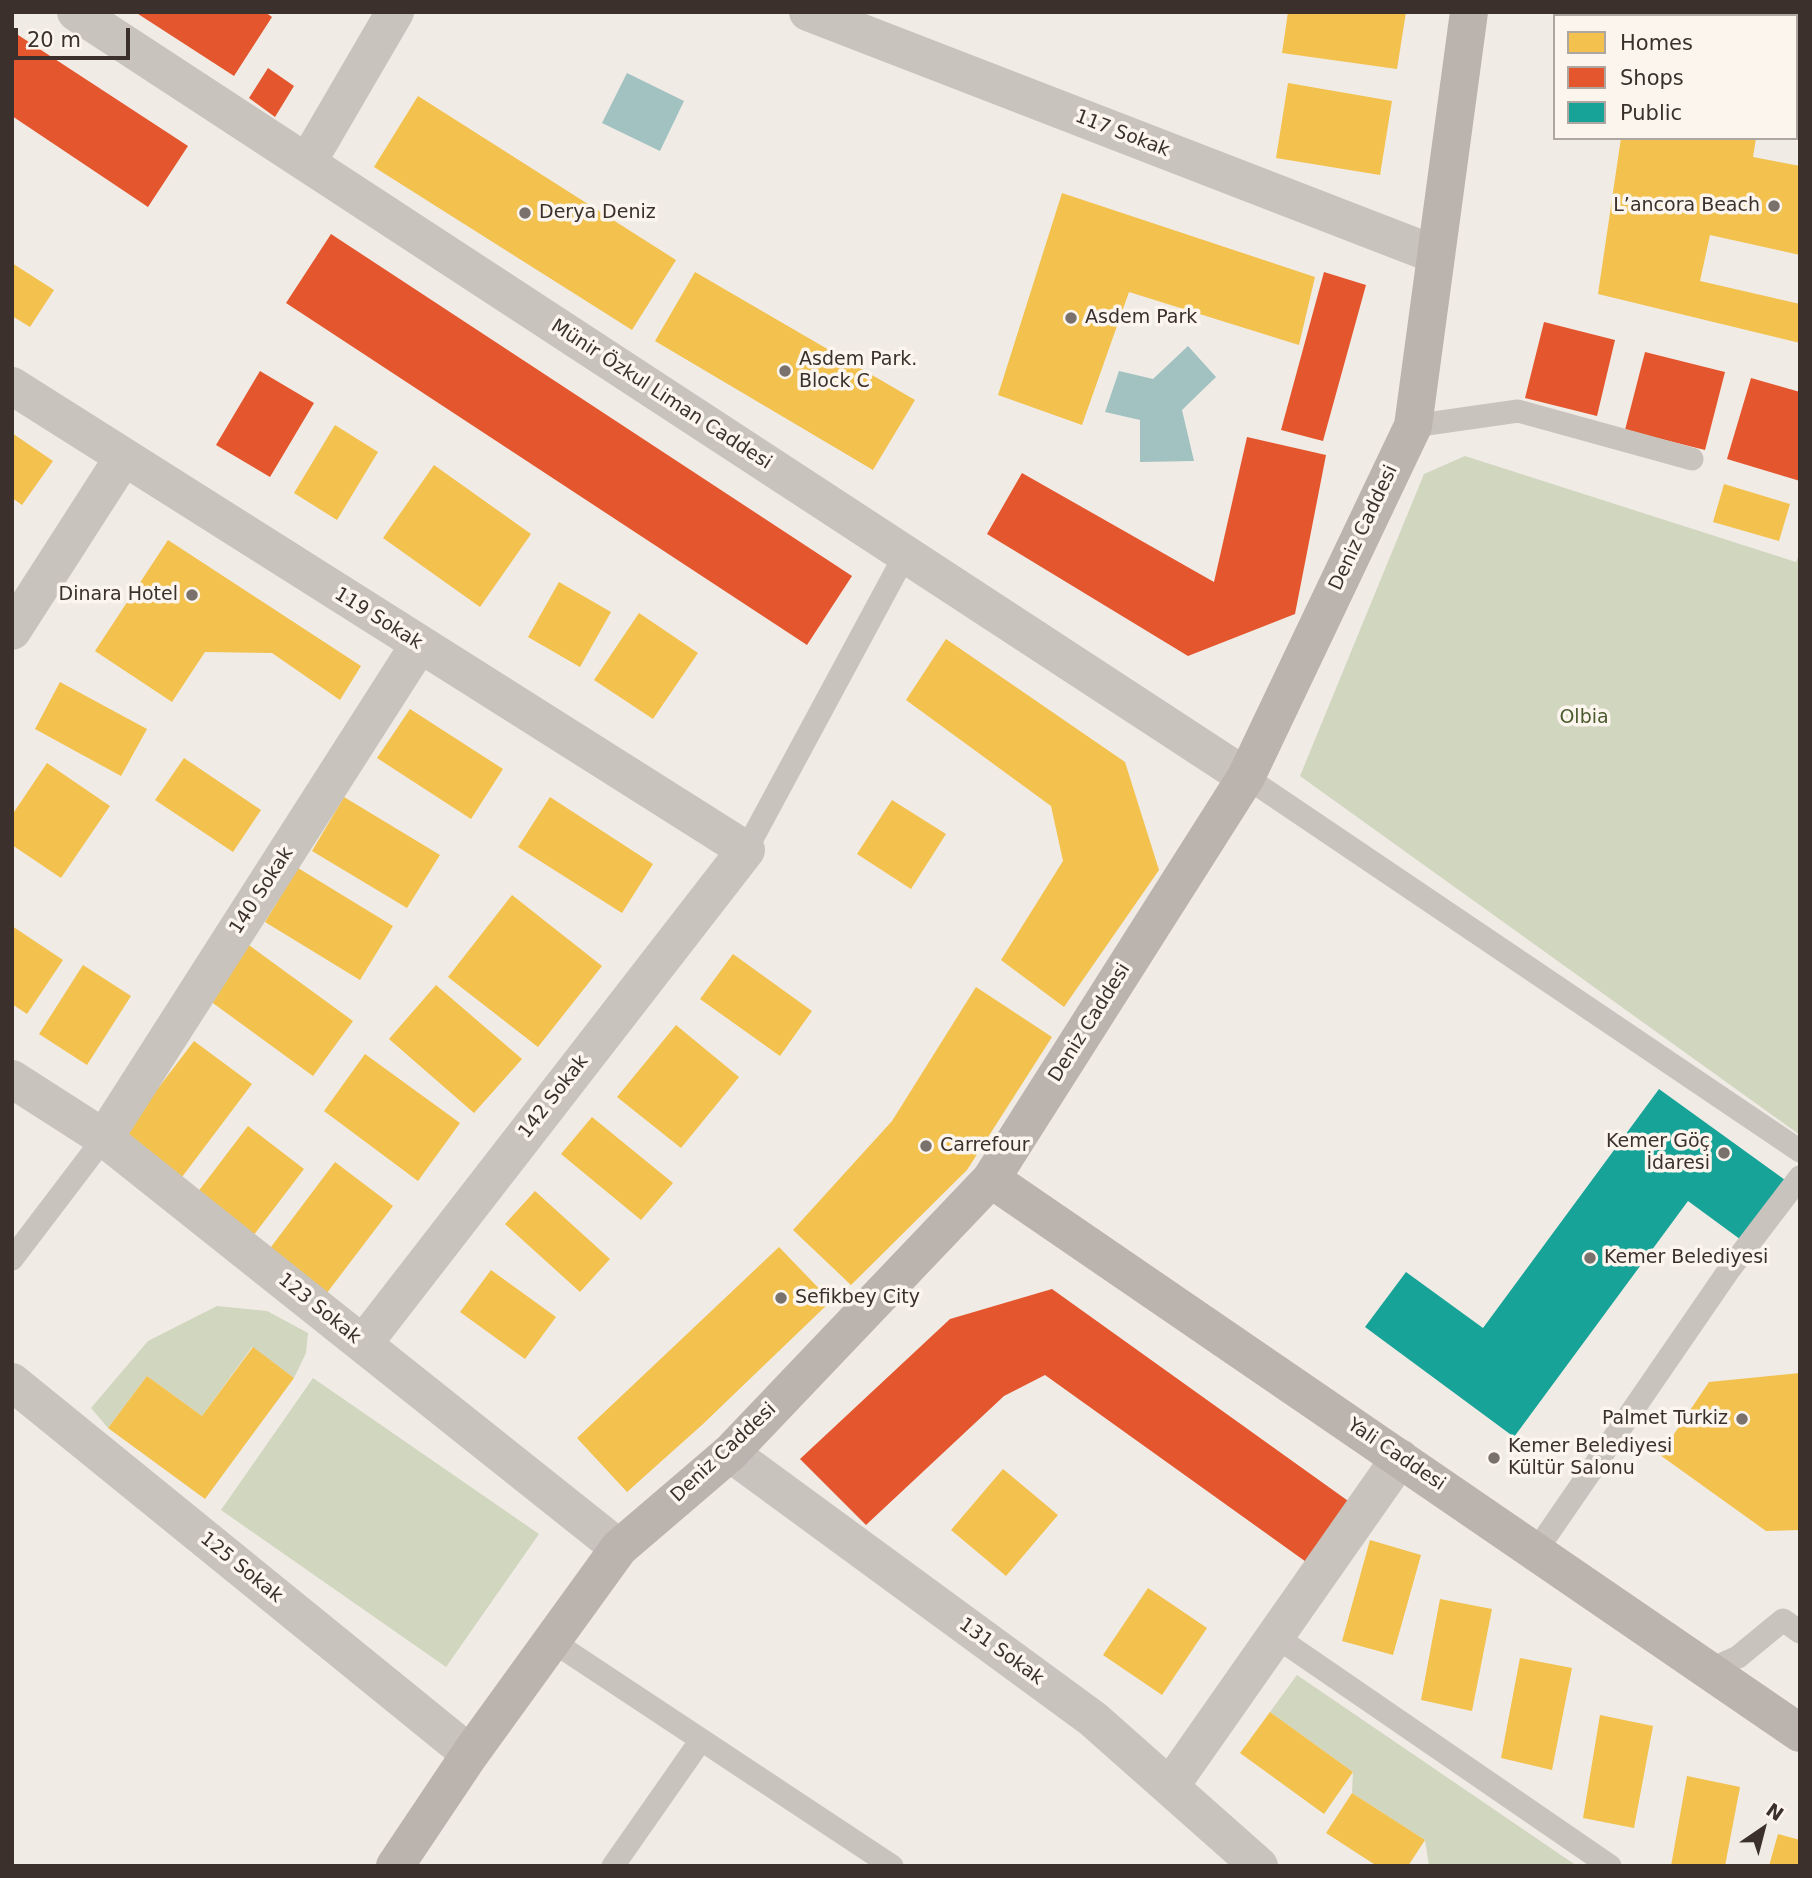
<!DOCTYPE html>
<meta charset="utf-8">
<style>
body{margin:0}
#map{position:relative;width:1812px;height:1878px;overflow:hidden;background:#f0ebe5;font-family:"DejaVu Sans",sans-serif}
canvas{display:block}
.frame{position:absolute;inset:0;border:14px solid #3b302b;pointer-events:none}
.legend{position:absolute;left:1553px;top:14px;width:245px;height:126px;box-sizing:border-box;background:#fbf5ee;border:2px solid #aea6a0;margin:0;padding:9px 12px;list-style:none;font-size:21px;color:#3b302b}
.legend li{display:flex;align-items:center;gap:14px;height:35px}
.legend b{width:35px;border:2px solid #aea6a0}
.north{position:absolute;left:1728px;top:1794px;width:70px;height:70px;-webkit-text-stroke:5px #fbf5ee;paint-order:stroke;rotate:35deg;font-size:19px;font-weight:700;line-height:28px;text-align:center;color:#3b302b}
.north::after{content:'';display:block;margin:auto;width:24px;height:32px;background:#3b302b;clip-path:polygon(50% 0,100% 100%,50% 72%,0 100%)}
.scale{position:absolute;left:14px;top:28px;width:116px;height:32px;box-sizing:border-box;border:4px solid #3b302b;border-top:0;padding-left:9px;font-size:21px;line-height:24px;white-space:nowrap;color:#3b302b;-webkit-text-stroke:5px #fbf5ee;paint-order:stroke}
</style>
<div id="map">
<canvas width="1812" height="1878"></canvas>
<div class="frame"></div>
<ul class="legend">
<li><b style="height:19px;background:#f2c14e"></b>Homes</li>
<li><b style="height:19px;background:#e4572e"></b>Shops</li>
<li><b style="height:19px;background:#17a398"></b>Public</li>
</ul>
<div class="north">N</div>
<div class="scale">20 m</div>
</div>
<script>
const ctx = document.querySelector('canvas').getContext('2d');
ctx.lineJoin = 'round';
function fillPath(path, color) {
  ctx.fillStyle = color;
  ctx.fill(path, 'evenodd');
}
function strokePath(path, color, width, dash) {
  ctx.strokeStyle = color;
  ctx.lineWidth = width;
  ctx.lineCap = dash ? 'butt' : 'round';
  ctx.setLineDash(dash || []);
  ctx.stroke(path);
}
function label(font, color, halo, rows, align = 'center') {
  ctx.font = font + ' "DejaVu Sans",sans-serif';
  ctx.lineWidth = 7;
  ctx.setLineDash([]);
  ctx.textBaseline = 'middle';
  ctx.strokeStyle = halo;
  ctx.fillStyle = color;
  for (const [text, x, y, turn = 0] of rows) {
    ctx.save();
    ctx.translate(x, y);
    ctx.rotate((+turn || 0) * Math.PI / 180);
    ctx.textAlign = isNaN(turn) ? turn : align;
    if (halo) ctx.strokeText(text, 0, 0);
    ctx.fillText(text, 0, 0);
    ctx.restore();
  }
}
fillPath(new Path2D(`
 M 1465,456 L 1796,562 L 1800,552 L 1800,1135 L 1300,776 L 1424,474 Z
 M 217,1306 L 267,1311 L 308,1333 L 306,1353 L 294,1378 L 252,1347 L 202,1416 L 147,1376 L 108,1428 L 91,1408 L 148,1341 Z
 M 313,1378 L 539,1534 L 446,1667 L 221,1510 Z
 M 1297,1675 L 1577,1866 L 1429,1866 L 1425,1840 L 1352,1793 L 1353,1772 L 1270,1712 Z`), '#d1d6bf');
fillPath(new Path2D(`
 M 627,73 L 684,101 L 660,151 L 602,123 Z
 M 1188,346 L 1216,377 L 1182,410 L 1194,461 L 1140,462 L 1140,420 L 1105,412 L 1119,371 L 1153,379 Z`), '#a1c2c1');
fillPath(new Path2D(`
 M 1288,12 L 1406,12 L 1397,69 L 1282,53 Z
 M 1745,12 L 1800,12 L 1800,22 L 1796,21 L 1796,16 L 1759,16 Z
 M 1796,76 L 1800,77 L 1800,118 L 1796,117 Z
 M 1288,83 L 1392,101 L 1380,175 L 1276,158 Z
 M 418,96 L 676,260 L 632,330 L 374,167 Z
 M 1621,138 L 1756,138 L 1753,157 L 1800,166 L 1800,255 L 1710,235 L 1700,281 L 1800,304 L 1800,343 L 1598,294 Z
 M 1062,193 L 1315,277 L 1299,345 L 1129,292 L 1082,425 L 998,395 Z
 M 12,263 L 54,290 L 30,327 L 12,316 Z
 M 695,272 L 915,400 L 873,470 L 655,341 Z
 M 335,425 L 378,452 L 337,520 L 294,493 Z
 M 12,433 L 53,461 L 22,505 L 12,498 Z
 M 434,465 L 531,534 L 480,607 L 383,538 Z
 M 1724,484 L 1790,504 L 1779,541 L 1713,522 Z
 M 168,540 L 361,666 L 340,700 L 272,653 L 205,652 L 172,702 L 95,651 Z
 M 559,582 L 611,612 L 580,667 L 528,637 Z
 M 639,613 L 698,653 L 653,719 L 594,680 Z
 M 946,639 L 1125,762 L 1159,870 L 1064,1007 L 1001,960 L 1063,861 L 1051,806 L 906,700 Z
 M 60,682 L 147,729 L 121,776 L 35,729 Z
 M 410,709 L 503,769 L 471,819 L 377,758 Z
 M 184,758 L 261,810 L 233,852 L 155,800 Z
 M 47,763 L 110,806 L 61,878 L 12,845 L 12,815 Z
 M 344,797 L 440,855 L 407,908 L 312,851 Z
 M 550,797 L 653,864 L 622,913 L 518,847 Z
 M 892,800 L 946,834 L 911,889 L 857,854 Z
 M 298,868 L 393,926 L 360,980 L 265,922 Z
 M 512,895 L 602,966 L 538,1047 L 448,977 Z
 M 12,926 L 63,960 L 27,1014 L 12,1004 Z
 M 246,943 L 353,1021 L 313,1076 L 206,998 Z
 M 733,954 L 812,1011 L 780,1056 L 700,999 Z
 M 83,965 L 131,996 L 87,1065 L 39,1034 Z
 M 436,985 L 522,1059 L 474,1113 L 389,1039 Z
 M 976,987 L 1052,1037 L 967,1170 L 851,1285 L 793,1230 L 892,1121 Z
 M 676,1025 L 739,1077 L 681,1148 L 617,1097 Z
 M 194,1041 L 252,1084 L 179,1181 L 121,1137 Z
 M 365,1054 L 460,1123 L 418,1181 L 324,1111 Z
 M 592,1117 L 673,1183 L 641,1220 L 561,1154 Z
 M 248,1126 L 304,1169 L 250,1240 L 194,1197 Z
 M 335,1162 L 393,1206 L 320,1302 L 262,1259 Z
 M 535,1191 L 610,1259 L 580,1292 L 505,1224 Z
 M 779,1247 L 831,1301 L 703,1424 L 627,1492 L 577,1438 Z
 M 491,1270 L 556,1317 L 525,1359 L 460,1312 Z
 M 253,1347 L 294,1378 L 205,1499 L 108,1428 L 147,1376 L 202,1416 Z
 M 1800,1373 L 1800,1530 L 1766,1531 L 1660,1455 L 1709,1382 Z
 M 1003,1469 L 1058,1515 L 1006,1576 L 951,1530 Z
 M 1370,1540 L 1421,1555 L 1393,1655 L 1342,1641 Z
 M 1148,1588 L 1207,1628 L 1162,1695 L 1103,1655 Z
 M 1440,1599 L 1492,1609 L 1472,1711 L 1421,1700 Z
 M 1520,1658 L 1572,1668 L 1552,1770 L 1501,1758 Z
 M 1270,1712 L 1353,1772 L 1324,1814 L 1240,1753 Z
 M 1600,1715 L 1653,1726 L 1634,1828 L 1583,1818 Z
 M 1687,1776 L 1740,1787 L 1725,1866 L 1671,1866 Z
 M 1352,1793 L 1425,1840 L 1408,1866 L 1377,1866 L 1326,1833 Z
 M 1778,1834 L 1800,1840 L 1800,1866 L 1769,1866 Z`), '#f2c14e');
fillPath(new Path2D(`
 M 135,12 L 265,12 L 272,17 L 234,76 Z
 M 12,31 L 188,146 L 148,207 L 12,116 Z
 M 268,68 L 294,86 L 275,117 L 249,98 Z
 M 331,234 L 852,576 L 807,645 L 286,303 Z
 M 1324,272 L 1366,285 L 1323,441 L 1281,430 Z
 M 1544,322 L 1615,340 L 1597,416 L 1525,398 Z
 M 1645,352 L 1725,372 L 1705,450 L 1625,430 Z
 M 260,371 L 314,403 L 270,477 L 216,445 Z
 M 1751,378 L 1800,392 L 1800,481 L 1727,459 Z
 M 1247,437 L 1326,455 L 1295,614 L 1188,656 L 987,534 L 1022,473 L 1214,582 Z
 M 1052,1289 L 1351,1503 L 1309,1564 L 1045,1375 L 1004,1396 L 866,1525 L 800,1459 L 950,1319 Z`), '#e4572e');
fillPath(new Path2D(`
 M 1659,1089 L 1792,1185 L 1748,1245 L 1688,1201 L 1514,1437 L 1365,1327 L 1406,1272 L 1483,1328 Z`), '#17a398');
strokePath(new Path2D(`
 M 1413,426 L 1518,411 L 1692,459
 M 1246,777 L 1800,1151
 M 746,850 L 905,555
 M 12,1259 L 104,1138
 M 1536,1551 L 1729,1270 L 1800,1177
 M 1275,1636 L 1610,1866
 M 552,1641 L 892,1866
 M 1709,1670 L 1738,1657 L 1783,1620 L 1800,1632
 M 613,1866 L 701,1740`), '#c9c3be', 23);
strokePath(new Path2D(`
 M 76,12 L 1246,777
 M 808,12 L 1436,255
 M 307,163 L 395,12
 M 12,386 L 746,850 L 363,1344
 M 12,631 L 123,458
 M 12,1079 L 104,1138 L 619,1548
 M 104,1138 L 419,645
 M 12,1382 L 470,1754
 M 730,1453 L 1093,1719 L 1259,1866
 M 1171,1785 L 1400,1458`), '#c9c3be', 38);
strokePath(new Path2D(`
 M 991,1179 L 1800,1733
 M 395,1866 L 470,1754 L 619,1548 L 730,1453 L 991,1179 L 1246,777 L 1413,426 L 1469,12`), '#bab3ae', 38);
for (const [x, y, r, color] of [
 [1774,206,7,"#7a716c"],
 [525,213,7,"#7a716c"],
 [1071,318,7,"#7a716c"],
 [785,371,7,"#7a716c"],
 [192,595,7,"#7a716c"],
 [926,1146,7,"#7a716c"],
 [1724,1153,7,"#7a716c"],
 [1590,1258,7,"#7a716c"],
 [781,1298,7,"#7a716c"],
 [1742,1419,7,"#7a716c"],
 [1494,1458,7,"#7a716c"]
]) {
  const dot = new Path2D();
  dot.arc(x, y, r, 0, 2 * Math.PI);
  ctx.fillStyle = color;
  ctx.fill(dot);
  strokePath(dot, '#fbf5ee', 2.5);
}
label('19px', '#3b302b', '#fbf5ee', [
 ["117 Sokak",1122,134,21],
 ["Münir Özkul Liman Caddesi",661,395,33],
 ["Deniz Caddesi",1364,528,-65],
 ["119 Sokak",378,619,32],
 ["140 Sokak",262,891,-57],
 ["Deniz Caddesi",1090,1023,-58],
 ["142 Sokak",554,1097,-52],
 ["123 Sokak",319,1309,39],
 ["Deniz Caddesi",724,1453,-43],
 ["Yali Caddesi",1396,1455,34],
 ["125 Sokak",241,1568,39],
 ["131 Sokak",1001,1652,36]
]);
label('19px', '#3b302b', '#fbf5ee', [
 ["L’ancora Beach",1760,206,"right"],
 ["Derya Deniz",539,213],
 ["Asdem Park",1085,318],
 ["Asdem Park.",799,360],
 ["Block C",799,382],
 ["Dinara Hotel",178,595,"right"],
 ["Kemer Göç",1710,1142,"right"],
 ["İdaresi",1710,1164,"right"],
 ["Carrefour",940,1146],
 ["Kemer Belediyesi",1604,1258],
 ["Sefikbey City",795,1298],
 ["Palmet Turkiz",1728,1419,"right"],
 ["Kemer Belediyesi",1508,1447],
 ["Kültür Salonu",1508,1469]
], 'left');
label('19px', '#4a5a2e', '#fbf5ee', [
 ["Olbia",1584,718]
]);
</script>
